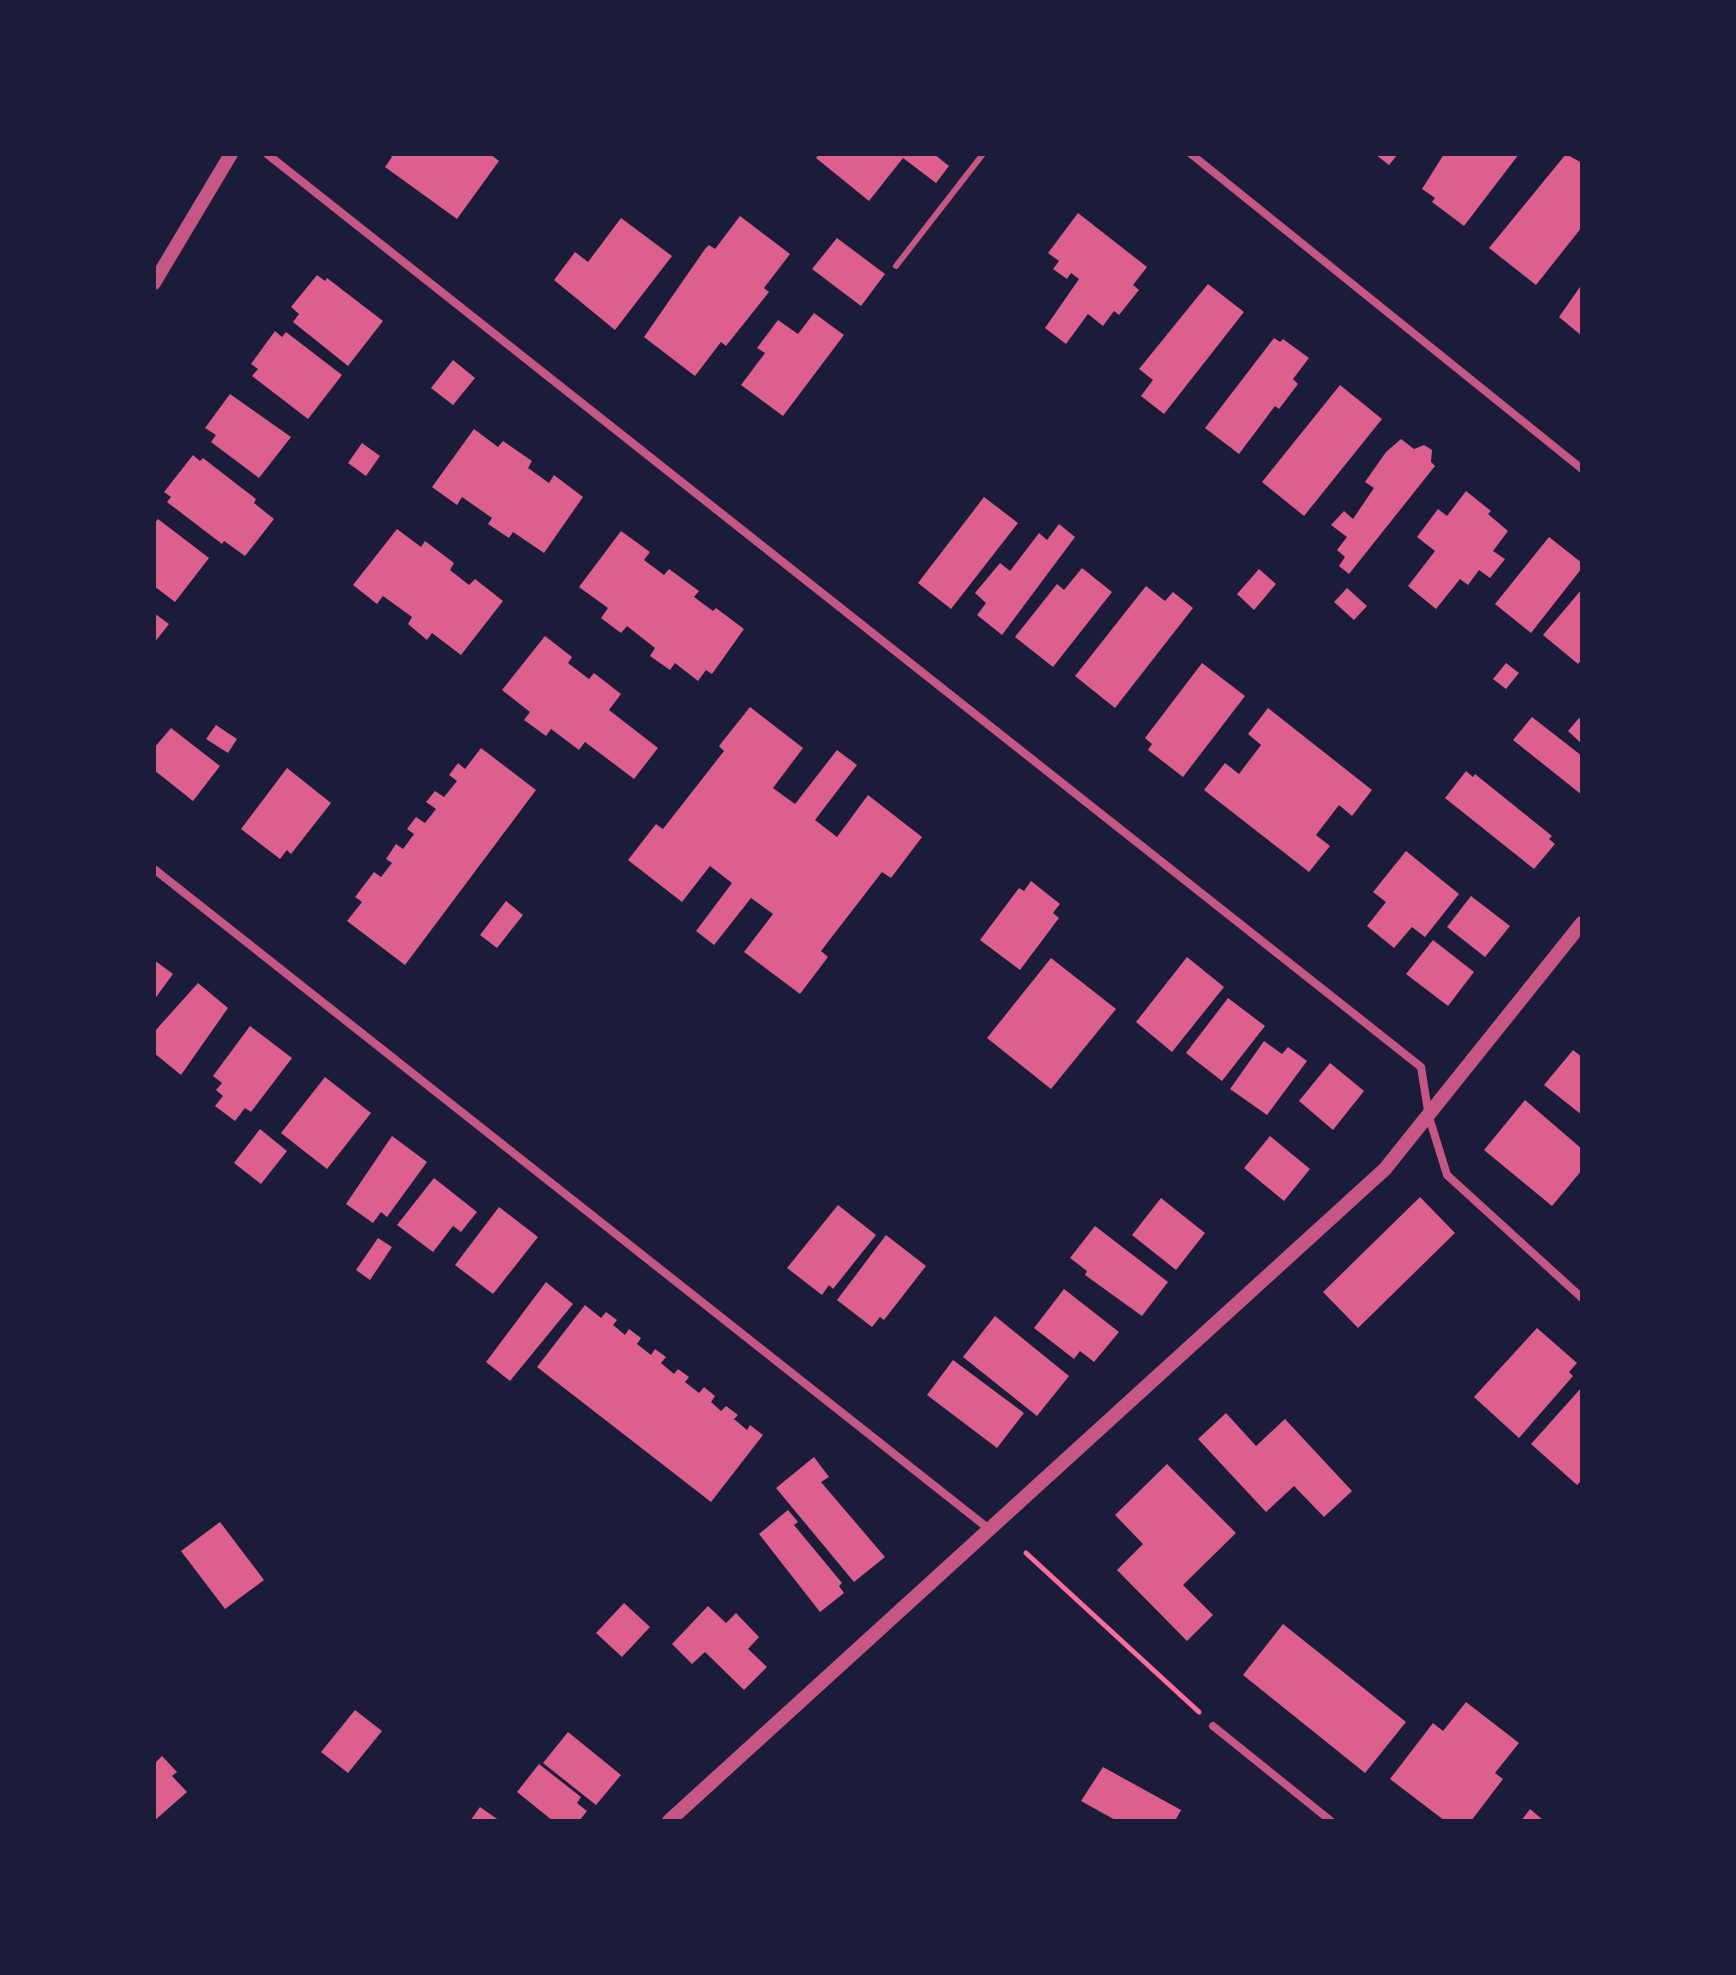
<!DOCTYPE html>
<style>
body{margin:0}
#map{position:relative;width:1736px;height:1975px;overflow:hidden;background:#1b1b3a;font-family:Signika,sans-serif}
canvas{display:block}
.frame{position:absolute;inset:0;border:156px solid #1b1b3a;pointer-events:none}
</style>
<div id="map">
<canvas width="1736" height="1975"></canvas>
<div class="frame"></div>
</div>
<script>
const ctx = document.querySelector('canvas').getContext('2d');
ctx.lineJoin = 'round';
function fillPath(path, color) {
  ctx.fillStyle = color;
  ctx.fill(path, 'evenodd');
}
function strokePath(path, color, width, dash) {
  ctx.strokeStyle = color;
  ctx.lineWidth = width;
  ctx.lineCap = dash ? 'butt' : 'round';
  ctx.setLineDash(dash || []);
  ctx.stroke(path);
}
fillPath(new Path2D(`
 M 388,154 L 490,154 L 499,161 L 457,219 L 385,167 L 392,157 Z
 M 819,154 L 934,154 L 949,166 L 936,183 L 903,158 L 869,201 L 816,158 Z
 M 1375,154 L 1398,154 L 1389,165 Z
 M 1444,154 L 1519,154 L 1464,226 L 1432,202 L 1435,198 L 1422,189 Z
 M 1566,154 L 1582,163 L 1582,227 L 1536,285 L 1489,248 Z
 M 1078,213 L 1147,267 L 1133,285 L 1139,290 L 1119,315 L 1114,311 L 1103,326 L 1088,314 L 1066,344 L 1045,328 L 1079,279 L 1071,273 L 1067,279 L 1053,269 L 1059,261 L 1048,253 Z
 M 740,216 L 790,254 L 764,288 L 769,292 L 726,346 L 721,342 L 695,376 L 644,337 L 705,249 L 709,245 L 715,249 Z
 M 621,218 L 672,256 L 615,330 L 554,280 L 575,252 L 588,262 Z
 M 837,238 L 885,274 L 861,306 L 812,269 Z
 M 317,275 L 325,281 L 327,278 L 383,321 L 348,366 L 293,322 L 299,314 L 291,307 Z
 M 1208,284 L 1244,312 L 1164,414 L 1141,396 L 1153,380 L 1139,369 Z
 M 1582,284 L 1582,336 L 1559,317 Z
 M 814,313 L 844,335 L 783,416 L 741,385 L 765,353 L 757,348 L 778,320 L 798,334 Z
 M 275,331 L 282,337 L 286,332 L 342,375 L 308,419 L 252,376 L 258,369 L 251,364 Z
 M 1274,338 L 1280,342 L 1283,339 L 1309,358 L 1293,379 L 1298,384 L 1279,409 L 1275,406 L 1239,454 L 1205,428 Z
 M 453,360 L 475,378 L 453,405 L 431,388 Z
 M 1340,385 L 1382,419 L 1304,516 L 1262,482 Z
 M 230,394 L 291,437 L 259,478 L 211,442 L 216,435 L 205,428 Z
 M 474,429 L 498,447 L 503,441 L 532,461 L 528,468 L 549,483 L 554,475 L 583,497 L 544,553 L 513,532 L 509,538 L 488,524 L 492,518 L 462,497 L 457,505 L 432,487 Z
 M 1401,439 L 1414,449 L 1424,445 L 1432,450 L 1431,462 L 1435,466 L 1349,574 L 1339,566 L 1345,557 L 1337,550 L 1347,537 L 1331,525 L 1344,511 L 1353,519 L 1374,488 L 1365,482 L 1386,452 Z
 M 362,443 L 380,456 L 366,476 L 348,463 Z
 M 193,455 L 200,461 L 203,458 L 256,499 L 254,503 L 274,519 L 245,556 L 224,541 L 222,544 L 167,502 L 171,497 L 164,492 Z
 M 1466,491 L 1491,511 L 1488,514 L 1508,531 L 1493,551 L 1505,559 L 1490,578 L 1479,570 L 1468,585 L 1460,579 L 1436,609 L 1408,586 L 1435,551 L 1417,537 L 1438,509 L 1447,516 Z
 M 984,497 L 1018,523 L 951,609 L 918,583 Z
 M 158,519 L 209,558 L 175,602 L 154,586 L 154,524 Z
 M 1059,524 L 1075,537 L 1002,635 L 977,615 L 986,603 L 975,593 L 1000,563 L 1010,571 L 1039,533 L 1047,540 Z
 M 397,529 L 421,547 L 425,541 L 454,563 L 450,570 L 469,585 L 475,579 L 503,601 L 461,655 L 432,633 L 427,640 L 408,624 L 412,617 L 383,596 L 377,604 L 353,585 Z
 M 621,531 L 650,552 L 644,560 L 664,575 L 669,569 L 699,591 L 694,597 L 713,611 L 716,608 L 744,629 L 712,674 L 706,670 L 698,681 L 675,663 L 670,670 L 650,656 L 655,648 L 627,626 L 621,633 L 601,618 L 608,608 L 579,587 Z
 M 1549,537 L 1582,563 L 1582,568 L 1531,633 L 1495,604 Z
 M 1082,568 L 1112,592 L 1053,667 L 1015,637 L 1057,584 L 1064,590 Z
 M 1259,569 L 1276,584 L 1254,610 L 1237,594 Z
 M 1146,586 L 1165,601 L 1173,592 L 1193,608 L 1115,708 L 1075,676 Z
 M 1347,588 L 1367,606 L 1354,620 L 1334,602 Z
 M 1582,589 L 1582,659 L 1578,664 L 1543,635 Z
 M 154,613 L 169,624 L 154,643 Z
 M 545,636 L 572,657 L 568,663 L 589,679 L 594,673 L 621,694 L 609,710 L 658,748 L 634,779 L 585,742 L 579,750 L 551,729 L 546,736 L 524,720 L 530,712 L 502,690 Z
 M 1202,663 L 1245,696 L 1183,777 L 1148,750 L 1152,744 L 1145,738 Z
 M 1506,663 L 1519,673 L 1506,689 L 1493,679 Z
 M 750,707 L 803,748 L 773,788 L 795,804 L 837,750 L 857,765 L 815,820 L 837,837 L 868,795 L 922,837 L 891,878 L 882,872 L 821,951 L 828,957 L 800,994 L 744,952 L 773,914 L 751,898 L 714,945 L 696,931 L 732,883 L 710,866 L 682,902 L 628,860 L 656,824 L 663,829 L 724,751 L 719,746 Z
 M 1268,708 L 1372,790 L 1352,816 L 1339,805 L 1316,835 L 1330,846 L 1309,872 L 1204,790 L 1225,763 L 1239,774 L 1261,745 L 1248,734 Z
 M 1532,717 L 1582,756 L 1582,795 L 1513,740 Z
 M 1579,718 L 1582,721 L 1582,744 L 1568,731 Z
 M 216,725 L 237,739 L 228,753 L 206,739 Z
 M 171,728 L 220,766 L 193,801 L 154,770 L 154,748 Z
 M 481,748 L 536,790 L 405,965 L 347,921 L 362,902 L 355,897 L 374,872 L 381,877 L 392,863 L 386,859 L 396,844 L 403,849 L 414,834 L 407,829 L 416,817 L 425,823 L 436,809 L 426,802 L 435,791 L 444,797 L 457,781 L 449,775 L 458,763 L 465,769 Z
 M 287,768 L 331,803 L 291,854 L 287,850 L 280,859 L 241,829 Z
 M 1466,771 L 1473,777 L 1475,774 L 1552,836 L 1549,839 L 1555,844 L 1534,869 L 1445,798 Z
 M 1406,851 L 1459,894 L 1425,937 L 1412,927 L 1394,948 L 1367,926 L 1386,902 L 1373,892 Z
 M 1031,881 L 1060,904 L 1053,913 L 1059,918 L 1020,970 L 980,940 L 1019,888 L 1024,891 Z
 M 1471,896 L 1510,926 L 1485,957 L 1447,927 Z
 M 506,901 L 523,915 L 497,948 L 480,935 Z
 M 1433,940 L 1474,972 L 1448,1006 L 1406,974 Z
 M 1187,957 L 1224,987 L 1172,1052 L 1136,1022 Z
 M 1051,958 L 1116,1009 L 1051,1089 L 987,1038 Z
 M 154,960 L 173,974 L 154,1000 Z
 M 198,983 L 228,1008 L 181,1075 L 154,1053 L 154,1032 Z
 M 1228,998 L 1265,1026 L 1222,1081 L 1186,1053 Z
 M 250,1026 L 292,1058 L 251,1112 L 245,1108 L 235,1121 L 215,1106 L 223,1096 L 216,1090 L 222,1083 L 213,1076 Z
 M 1264,1041 L 1282,1054 L 1288,1047 L 1307,1061 L 1267,1115 L 1230,1089 Z
 M 1573,1050 L 1582,1057 L 1582,1115 L 1544,1085 Z
 M 1330,1063 L 1364,1091 L 1333,1130 L 1299,1101 Z
 M 325,1077 L 371,1113 L 327,1169 L 281,1133 Z
 M 1525,1100 L 1582,1149 L 1582,1170 L 1552,1206 L 1484,1150 Z
 M 260,1129 L 287,1151 L 261,1184 L 234,1163 Z
 M 392,1136 L 427,1162 L 387,1217 L 381,1212 L 373,1223 L 346,1204 Z
 M 1270,1136 L 1310,1169 L 1284,1201 L 1244,1168 Z
 M 434,1178 L 477,1212 L 461,1232 L 453,1226 L 433,1252 L 397,1225 Z
 M 1420,1197 L 1455,1233 L 1358,1328 L 1323,1292 Z
 M 1161,1198 L 1205,1233 L 1176,1270 L 1132,1235 Z
 M 838,1205 L 876,1235 L 833,1289 L 829,1285 L 822,1295 L 787,1268 Z
 M 499,1207 L 538,1237 L 493,1294 L 455,1265 Z
 M 1095,1226 L 1168,1282 L 1142,1316 L 1085,1275 L 1087,1271 L 1070,1258 Z
 M 886,1235 L 926,1266 L 884,1320 L 880,1317 L 872,1327 L 837,1300 Z
 M 378,1238 L 392,1247 L 370,1280 L 356,1270 Z
 M 546,1282 L 573,1304 L 510,1381 L 486,1362 Z
 M 1064,1289 L 1119,1332 L 1094,1362 L 1080,1351 L 1074,1359 L 1034,1328 Z
 M 585,1305 L 601,1318 L 606,1312 L 617,1320 L 613,1325 L 625,1335 L 629,1329 L 641,1338 L 637,1344 L 651,1355 L 655,1349 L 666,1357 L 661,1363 L 674,1374 L 678,1369 L 689,1377 L 685,1382 L 699,1393 L 704,1387 L 715,1396 L 711,1402 L 721,1411 L 726,1406 L 738,1415 L 734,1419 L 747,1430 L 750,1425 L 763,1435 L 711,1502 L 537,1367 Z
 M 995,1316 L 1069,1376 L 1037,1416 L 963,1357 Z
 M 1537,1328 L 1577,1363 L 1569,1372 L 1573,1376 L 1519,1438 L 1474,1397 Z
 M 953,1360 L 1024,1413 L 997,1448 L 927,1395 Z
 M 1582,1387 L 1582,1480 L 1577,1485 L 1531,1444 Z
 M 1226,1413 L 1256,1446 L 1285,1419 L 1352,1491 L 1324,1517 L 1294,1486 L 1266,1512 L 1198,1439 Z
 M 814,1457 L 829,1477 L 821,1482 L 885,1557 L 854,1582 L 776,1488 Z
 M 1167,1464 L 1236,1533 L 1183,1585 L 1213,1615 L 1187,1641 L 1117,1570 L 1143,1544 L 1115,1515 Z
 M 788,1510 L 798,1522 L 794,1525 L 842,1583 L 839,1586 L 844,1593 L 820,1612 L 759,1534 Z
 M 220,1522 L 264,1580 L 225,1609 L 181,1551 Z
 M 624,1603 L 650,1627 L 622,1657 L 596,1633 Z
 M 708,1606 L 726,1623 L 736,1613 L 759,1637 L 748,1649 L 767,1667 L 744,1690 L 705,1652 L 692,1664 L 672,1644 Z
 M 1283,1624 L 1406,1722 L 1365,1773 L 1243,1675 Z
 M 1466,1702 L 1519,1743 L 1495,1773 L 1503,1779 L 1471,1821 L 1445,1821 L 1390,1779 L 1433,1723 L 1443,1731 Z
 M 355,1710 L 382,1731 L 348,1773 L 321,1752 Z
 M 568,1732 L 621,1775 L 596,1805 L 543,1763 Z
 M 162,1756 L 177,1772 L 172,1776 L 187,1792 L 154,1821 L 154,1764 Z
 M 539,1764 L 581,1797 L 577,1803 L 587,1811 L 579,1821 L 553,1821 L 517,1792 Z
 M 1103,1767 L 1181,1810 L 1175,1821 L 1117,1821 L 1081,1801 Z
 M 480,1807 L 500,1821 L 470,1821 Z
 M 1530,1809 L 1544,1821 L 1521,1821 Z`), '#dd5f8e');
strokePath(new Path2D(`
 M 1026,1553 L 1199,1712`), '#ff6b9d', 5);
strokePath(new Path2D(`
 M 896,266 L 983,154`), '#c65784', 6);
strokePath(new Path2D(`
 M 267,154 L 1421,1067 L 1429,1117 L 1447,1175 L 1582,1298
 M 1191,154 L 1582,469
 M 154,869 L 989,1529
 M 1213,1726 L 1331,1821`), '#c65784', 8);
strokePath(new Path2D(`
 M 154,283 L 231,154
 M 669,1821 L 1385,1169 L 1582,923`), '#c65784', 14);
</script>
